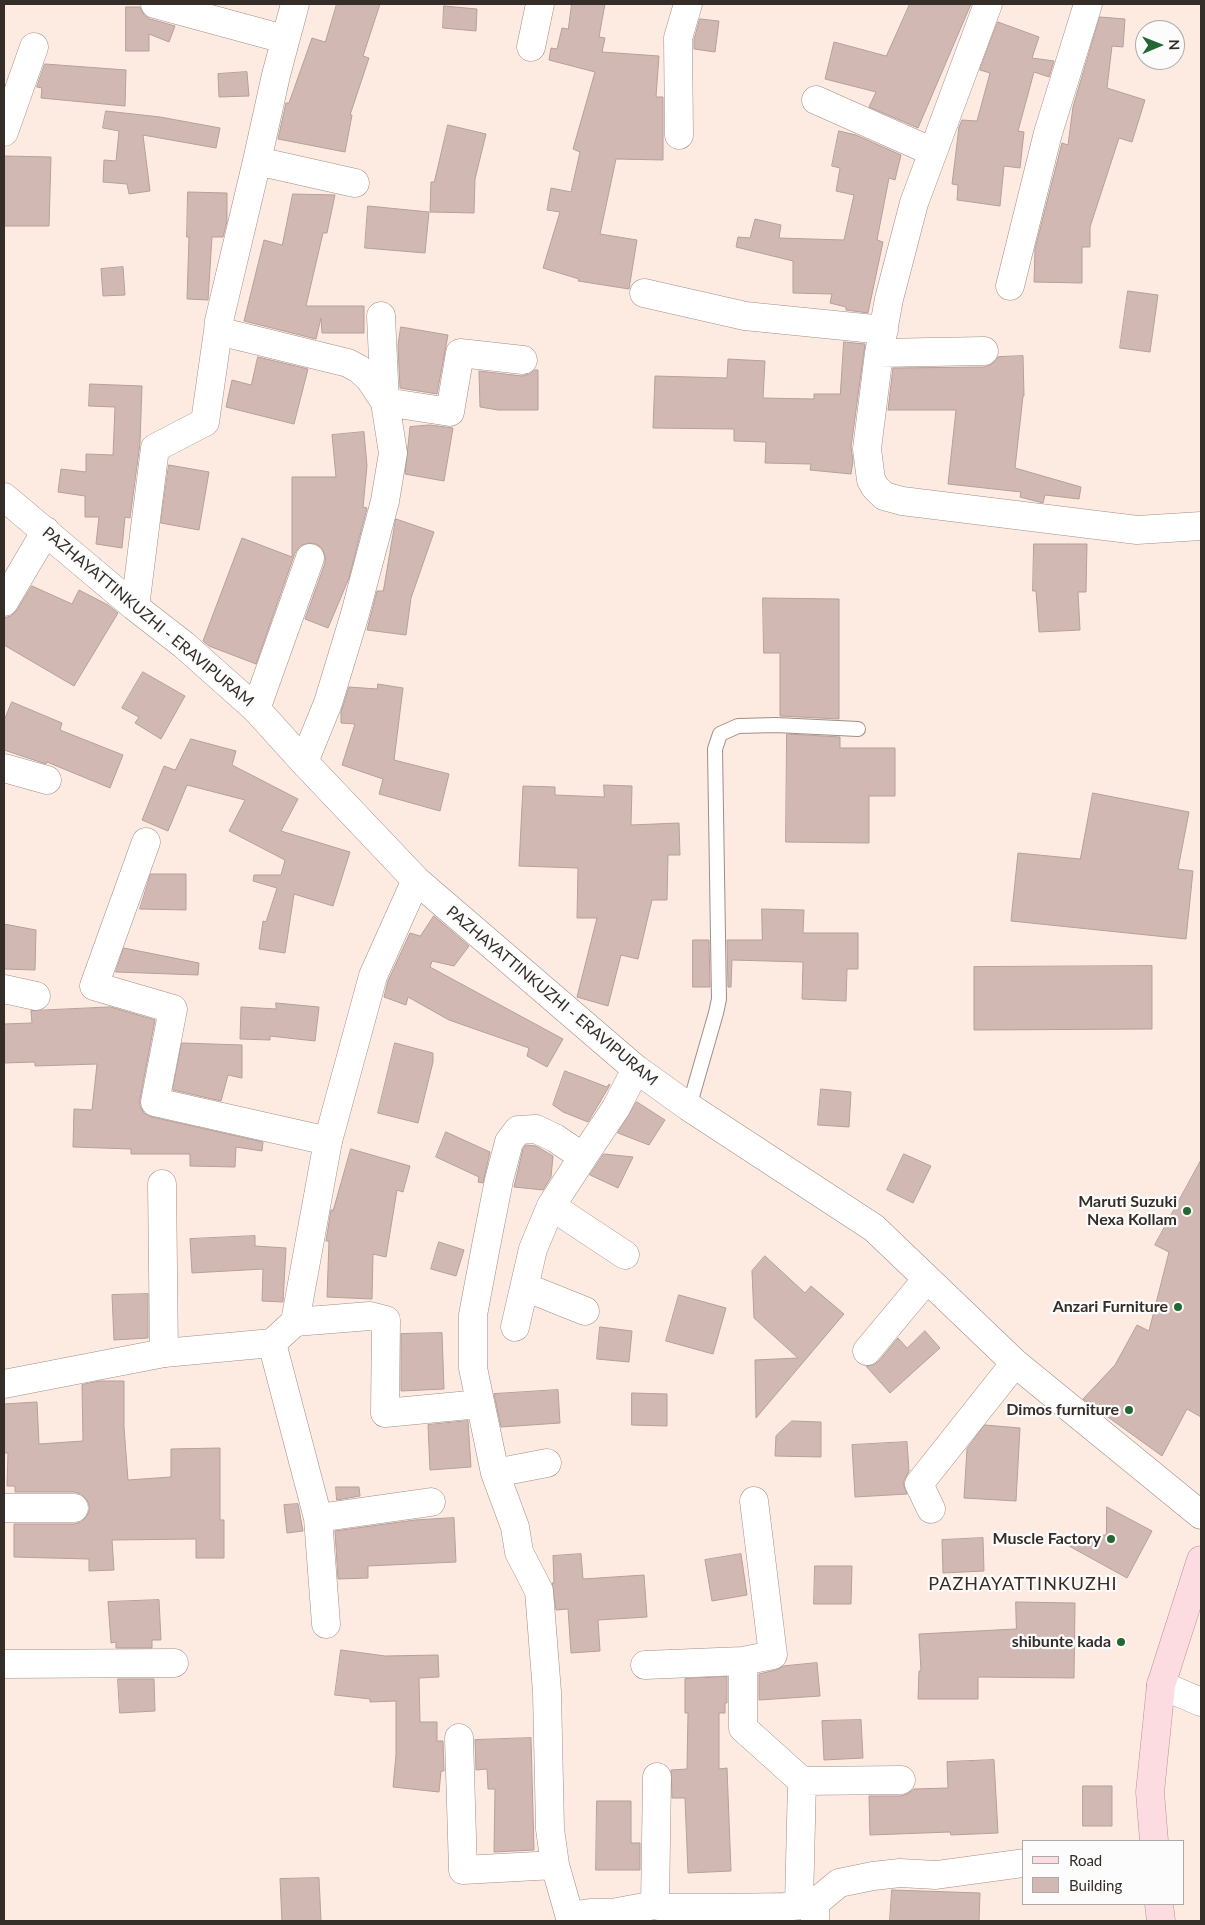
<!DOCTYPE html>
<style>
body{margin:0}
#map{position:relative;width:1205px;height:1925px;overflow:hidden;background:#fdebe2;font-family:Lato,sans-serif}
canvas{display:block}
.frame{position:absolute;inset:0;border:5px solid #352d28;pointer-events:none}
.legend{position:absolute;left:1022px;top:1840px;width:162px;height:65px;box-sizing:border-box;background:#fcfcfc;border:1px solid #aca9a7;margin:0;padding:6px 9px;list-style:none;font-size:15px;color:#352d28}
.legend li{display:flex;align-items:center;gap:10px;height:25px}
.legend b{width:25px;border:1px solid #aca9a7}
.north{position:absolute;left:1135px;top:20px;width:50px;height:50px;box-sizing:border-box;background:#fcfcfc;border:1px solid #aca9a7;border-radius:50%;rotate:89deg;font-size:14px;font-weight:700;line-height:20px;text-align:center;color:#352d28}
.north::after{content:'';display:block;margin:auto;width:18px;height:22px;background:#236732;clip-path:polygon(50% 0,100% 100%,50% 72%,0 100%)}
</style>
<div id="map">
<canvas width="1205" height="1925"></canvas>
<div class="frame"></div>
<ul class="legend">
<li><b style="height:6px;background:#fddce1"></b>Road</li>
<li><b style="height:14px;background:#d1b8b3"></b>Building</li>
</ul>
<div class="north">N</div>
</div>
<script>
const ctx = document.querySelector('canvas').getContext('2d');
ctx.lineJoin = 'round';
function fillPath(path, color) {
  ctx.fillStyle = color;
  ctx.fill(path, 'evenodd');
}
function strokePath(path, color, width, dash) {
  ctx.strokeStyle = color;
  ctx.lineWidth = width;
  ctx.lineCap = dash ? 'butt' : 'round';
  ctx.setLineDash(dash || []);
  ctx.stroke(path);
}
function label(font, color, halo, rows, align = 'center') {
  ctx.font = font + ' Lato,sans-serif';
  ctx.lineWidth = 4.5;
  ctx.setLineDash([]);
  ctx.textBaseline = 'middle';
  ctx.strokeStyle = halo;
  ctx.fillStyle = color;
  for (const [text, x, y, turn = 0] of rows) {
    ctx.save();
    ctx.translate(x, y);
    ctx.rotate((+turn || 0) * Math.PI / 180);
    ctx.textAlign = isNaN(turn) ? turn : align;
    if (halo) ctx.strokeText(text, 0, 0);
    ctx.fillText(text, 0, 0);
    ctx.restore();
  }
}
const building = new Path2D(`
 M 337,4 L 380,4 L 363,56 L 369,58 L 350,115 L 352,115 L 345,152 L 278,139 L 286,103 L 289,103 L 312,38 L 325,42 Z
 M 572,4 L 605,4 L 599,37 L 605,38 L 602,52 L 659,56 L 656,97 L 663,97 L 663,160 L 616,159 L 600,234 L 637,240 L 629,289 L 578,281 L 579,279 L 543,268 L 560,212 L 547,210 L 551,188 L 571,192 L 580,152 L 573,149 L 595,72 L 549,60 L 551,48 L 557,49 L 562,28 L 568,29 Z
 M 910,4 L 971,4 L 918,128 L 869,107 L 876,92 L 825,79 L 834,42 L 886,56 Z
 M 444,6 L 477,9 L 476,31 L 443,28 Z
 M 126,7 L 140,7 L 144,15 L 150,19 L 175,26 L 169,42 L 149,34 L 149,51 L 126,51 Z
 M 1100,17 L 1125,19 L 1123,47 L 1112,46 L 1107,88 L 1145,100 L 1132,142 L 1119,138 L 1090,227 L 1090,247 L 1082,247 L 1082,283 L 1034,282 L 1035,249 L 1061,147 L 1062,143 L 1068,145 L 1073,107 Z
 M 700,19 L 719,21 L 715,52 L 694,49 L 694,40 Z
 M 998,22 L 1039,37 L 1032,58 L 1054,61 L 1049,77 L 1034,72 L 1018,131 L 1024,132 L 1020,168 L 1004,166 L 1000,206 L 957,200 L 958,185 L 952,184 L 959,127 L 962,120 L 977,121 L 990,73 L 980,70 Z
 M 45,64 L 126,70 L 125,106 L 41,98 L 42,88 L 37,87 Z
 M 247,72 L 249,96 L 219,97 L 218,74 Z
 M 106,111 L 160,117 L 220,128 L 216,148 L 143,135 L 150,191 L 129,194 L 127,184 L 103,182 L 104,160 L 116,161 L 119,131 L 103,128 Z
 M 448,125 L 486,134 L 475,179 L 474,213 L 430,212 L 431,182 L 434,182 Z
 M 839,131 L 856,135 L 901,155 L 895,180 L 889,178 L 877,240 L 883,242 L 868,313 L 846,310 L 846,307 L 830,303 L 832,294 L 793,293 L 793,261 L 736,247 L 738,237 L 750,238 L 755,219 L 781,225 L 779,238 L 844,240 L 854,195 L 836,191 L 840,168 L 832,166 Z
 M 4,156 L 51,157 L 49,226 L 4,226 Z
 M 188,192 L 227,193 L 227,221 L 223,237 L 212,237 L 208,300 L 187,299 L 189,237 L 187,237 Z
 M 293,194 L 335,195 L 327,233 L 323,233 L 306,306 L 364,306 L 364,333 L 322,333 L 321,318 L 316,339 L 244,321 L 264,240 L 282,245 Z
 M 368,206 L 429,212 L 425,253 L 365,248 Z
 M 123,267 L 125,295 L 103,296 L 101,269 Z
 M 1128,291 L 1158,295 L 1150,352 L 1120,348 Z
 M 401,327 L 448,335 L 437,394 L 400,388 L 398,346 Z
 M 844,342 L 865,344 L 851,447 L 853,461 L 851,474 L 810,470 L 811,464 L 765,463 L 766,442 L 734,441 L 734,429 L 653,428 L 655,376 L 727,378 L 728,359 L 765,361 L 763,398 L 814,399 L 814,394 L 840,394 Z
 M 1023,356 L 1024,396 L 1023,396 L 1015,468 L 1081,487 L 1079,499 L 1045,495 L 1043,503 L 1020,497 L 1021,492 L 948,484 L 956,410 L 888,410 L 893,368 L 984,367 L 992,364 L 998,357 Z
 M 258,357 L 308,369 L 294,424 L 226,407 L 232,380 L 251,385 Z
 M 535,370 L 538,370 L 538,410 L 498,410 L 480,407 L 479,371 L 522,376 L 529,374 Z
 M 90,384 L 142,386 L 140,443 L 130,518 L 125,517 L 122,548 L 96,544 L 99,517 L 85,517 L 85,496 L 58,492 L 61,469 L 86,472 L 86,454 L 113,455 L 115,407 L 89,406 Z
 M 430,425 L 453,428 L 444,481 L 405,474 L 410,427 Z
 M 364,432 L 367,466 L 363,507 L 367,508 L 349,578 L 328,628 L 305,619 L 325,563 L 325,556 L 322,548 L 316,544 L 308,543 L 300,546 L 295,553 L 256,664 L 209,646 L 203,641 L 242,538 L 292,557 L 292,477 L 336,477 L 332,435 Z
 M 169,465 L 209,472 L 199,530 L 161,523 Z
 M 396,519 L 434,532 L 411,598 L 406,635 L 367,630 L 377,591 L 383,591 Z
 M 1034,544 L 1087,544 L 1086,592 L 1078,592 L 1080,630 L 1039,632 L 1036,591 L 1033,591 Z
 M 32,586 L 72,604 L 79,590 L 108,605 L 118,613 L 74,686 L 4,645 L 4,618 L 11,616 L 17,610 Z
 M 763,598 L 839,599 L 839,719 L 780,716 L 780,653 L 764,653 Z
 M 143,672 L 185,696 L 161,739 L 135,723 L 139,717 L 122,708 Z
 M 378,684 L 403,688 L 394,760 L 449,774 L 440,811 L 379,794 L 383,779 L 342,765 L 355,724 L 341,723 L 341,712 L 349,687 L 377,689 Z
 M 12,702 L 62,723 L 60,730 L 123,755 L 110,788 L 47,762 L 46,764 L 4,750 L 4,721 Z
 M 787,734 L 840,737 L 840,748 L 895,748 L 895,796 L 869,796 L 869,843 L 786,842 Z
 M 191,739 L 236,751 L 232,765 L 298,799 L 281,831 L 350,852 L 333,906 L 294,894 L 285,953 L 259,949 L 263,921 L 266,922 L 277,888 L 253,881 L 254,875 L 281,875 L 285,860 L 229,831 L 245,800 L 187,785 L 168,831 L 142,820 L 164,766 L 175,770 Z
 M 604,785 L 632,786 L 631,825 L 679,823 L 680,855 L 668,855 L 667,900 L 652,900 L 638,959 L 621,955 L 608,1006 L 577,997 L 597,918 L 577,918 L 578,868 L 519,866 L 523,786 L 555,787 L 555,795 L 604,797 Z
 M 1093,793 L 1189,812 L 1178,869 L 1193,871 L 1186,939 L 1011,921 L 1018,853 L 1080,859 Z
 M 151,874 L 186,874 L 186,910 L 140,909 Z
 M 762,909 L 804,910 L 803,933 L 858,933 L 858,969 L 847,969 L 846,1001 L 802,999 L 803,962 L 732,960 L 731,987 L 728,987 L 727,940 L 762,940 Z
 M 434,916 L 469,946 L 454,966 L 432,961 L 430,967 L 563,1039 L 547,1067 L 527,1056 L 529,1048 L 449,1020 L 408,997 L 406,1005 L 384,997 L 388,981 L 410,933 L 420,936 Z
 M 4,924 L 36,930 L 35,970 L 4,969 Z
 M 693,940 L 709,940 L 710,987 L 693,987 Z
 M 124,948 L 199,963 L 198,975 L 116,972 Z
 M 1152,966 L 1152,1029 L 974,1030 L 974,967 Z
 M 276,1003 L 319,1007 L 315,1041 L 270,1036 L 270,1040 L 240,1039 L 241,1007 L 276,1009 Z
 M 111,1007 L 155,1020 L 140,1099 L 140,1106 L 144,1113 L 152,1117 L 263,1142 L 262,1151 L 236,1147 L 235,1167 L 190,1166 L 190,1154 L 131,1154 L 131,1149 L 73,1147 L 74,1109 L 92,1110 L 97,1064 L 35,1066 L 35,1062 L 4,1063 L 4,1024 L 32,1023 L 31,1011 Z
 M 182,1043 L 242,1045 L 242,1078 L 228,1075 L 221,1101 L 173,1090 Z
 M 395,1043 L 433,1053 L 433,1062 L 418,1123 L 378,1113 Z
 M 565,1071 L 607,1087 L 609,1084 L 610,1085 L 588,1122 L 563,1112 L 553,1105 Z
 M 821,1089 L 851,1092 L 849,1127 L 818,1125 Z
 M 637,1102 L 665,1120 L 649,1145 L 618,1133 Z
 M 446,1132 L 490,1152 L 483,1183 L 478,1182 L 479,1177 L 436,1157 Z
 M 526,1145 L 536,1146 L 553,1156 L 551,1177 L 543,1190 L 514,1187 L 523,1149 Z
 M 351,1149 L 410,1166 L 403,1192 L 397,1190 L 386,1257 L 373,1254 L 372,1299 L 327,1297 L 329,1241 L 326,1241 L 331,1210 L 333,1210 Z
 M 604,1154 L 633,1157 L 618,1188 L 590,1175 Z
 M 904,1154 L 931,1166 L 913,1203 L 887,1190 Z
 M 1201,1160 L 1201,1417 L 1187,1409 L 1162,1456 L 1083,1399 L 1115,1365 L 1137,1325 L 1149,1331 L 1169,1252 L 1155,1245 Z
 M 255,1236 L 255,1246 L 286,1248 L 283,1302 L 262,1301 L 263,1269 L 192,1273 L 190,1239 Z
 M 439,1242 L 464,1250 L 456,1276 L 431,1269 Z
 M 765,1256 L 805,1293 L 811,1286 L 844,1314 L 756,1418 L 755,1360 L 798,1358 L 754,1318 L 752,1271 Z
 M 148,1294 L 148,1338 L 114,1340 L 112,1295 Z
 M 679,1295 L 726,1308 L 713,1354 L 666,1341 Z
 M 600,1327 L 632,1331 L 629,1362 L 597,1359 Z
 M 925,1331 L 940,1348 L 890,1393 L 866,1366 L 873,1365 L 879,1361 L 898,1338 L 907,1348 Z
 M 442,1333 L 444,1389 L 401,1391 L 401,1334 Z
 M 100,1381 L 124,1381 L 124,1427 L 128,1480 L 171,1477 L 171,1449 L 220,1448 L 220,1520 L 224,1520 L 224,1558 L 196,1558 L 196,1539 L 112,1540 L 114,1570 L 89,1571 L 89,1559 L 14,1557 L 14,1524 L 74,1524 L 81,1522 L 87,1516 L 90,1508 L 87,1500 L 81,1494 L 74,1492 L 15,1492 L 15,1486 L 7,1486 L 8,1453 L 4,1453 L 4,1404 L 37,1402 L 39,1444 L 83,1441 L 82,1385 Z
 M 558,1390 L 560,1423 L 501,1427 L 494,1394 Z
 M 632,1393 L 667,1394 L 667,1426 L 632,1425 Z
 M 468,1421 L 471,1467 L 430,1470 L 428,1425 Z
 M 792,1421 L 821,1422 L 821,1457 L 775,1456 L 776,1436 Z
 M 985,1425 L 1020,1428 L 1016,1501 L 964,1498 L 967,1449 Z
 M 907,1442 L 909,1471 L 903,1483 L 907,1494 L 855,1497 L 852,1445 Z
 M 336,1487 L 359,1487 L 360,1496 L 337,1500 Z
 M 298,1504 L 303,1531 L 287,1533 L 284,1505 Z
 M 1107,1507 L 1152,1531 L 1127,1578 L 1051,1536 L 1106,1535 Z
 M 454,1518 L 456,1562 L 368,1566 L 368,1578 L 338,1579 L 335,1531 L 415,1520 Z
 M 983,1538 L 984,1571 L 943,1573 L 942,1540 Z
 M 581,1554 L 583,1579 L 644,1575 L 647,1617 L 598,1620 L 600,1651 L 571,1653 L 568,1609 L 556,1610 L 552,1583 L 554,1583 L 553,1556 Z
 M 741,1554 L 747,1595 L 712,1601 L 705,1560 Z
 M 815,1566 L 852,1566 L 851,1604 L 814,1604 Z
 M 159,1600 L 161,1640 L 152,1640 L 152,1648 L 116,1648 L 116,1642 L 111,1643 L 108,1602 Z
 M 1016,1602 L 1075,1603 L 1074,1678 L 978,1677 L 978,1699 L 918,1699 L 919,1671 L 921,1671 L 919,1634 L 1016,1629 Z
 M 341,1650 L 385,1656 L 438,1655 L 439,1677 L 419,1678 L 420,1722 L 437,1722 L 437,1741 L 443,1741 L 444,1771 L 441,1771 L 439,1792 L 393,1787 L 396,1755 L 396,1701 L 370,1702 L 370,1699 L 335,1695 Z
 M 817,1663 L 820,1696 L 759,1700 L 759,1674 L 776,1670 L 784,1666 Z
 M 727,1677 L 727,1703 L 725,1703 L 725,1713 L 719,1713 L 719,1769 L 727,1768 L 731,1871 L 688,1873 L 685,1798 L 672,1798 L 671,1770 L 687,1769 L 688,1713 L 685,1713 L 685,1679 Z
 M 118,1679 L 154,1679 L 155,1711 L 120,1713 Z
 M 861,1720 L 863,1758 L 824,1760 L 822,1721 Z
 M 531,1738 L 534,1850 L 494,1852 L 495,1789 L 488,1789 L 487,1769 L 476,1770 L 475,1740 Z
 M 994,1760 L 998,1833 L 951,1835 L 950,1832 L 870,1835 L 869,1796 L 901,1796 L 908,1794 L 914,1789 L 948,1788 L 947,1762 Z
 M 1083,1786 L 1112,1786 L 1112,1826 L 1083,1826 Z
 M 597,1801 L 631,1801 L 631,1843 L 640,1843 L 640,1870 L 596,1870 Z
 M 319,1878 L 321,1921 L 282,1921 L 280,1879 Z
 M 892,1890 L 980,1893 L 979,1921 L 890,1921 Z`);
fillPath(building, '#d1b8b3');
strokePath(building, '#b79f9a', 1);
const service = new Path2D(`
 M 689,1107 L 716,1013 L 719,999 L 715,749 L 720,734 L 738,726 L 776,725 L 858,729`);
const minor = new Path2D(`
 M 155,4 L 284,39
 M 295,4 L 276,75 L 257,161 L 219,321 L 218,331 L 348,363 L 359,369 L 369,378 L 385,402 L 393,453 L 385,501 L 355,614 L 328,703 L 304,762
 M 988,4 L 914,203 L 889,299 L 879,353 L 867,449 L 871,480 L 875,487 L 884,496 L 902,501 L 1137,530 L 1201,526
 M 531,47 L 540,4
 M 816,100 L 933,152
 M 4,132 L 34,47
 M 679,135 L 678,38 L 688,4
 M 257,161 L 355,183
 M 1010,286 L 1048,133 L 1088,4
 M 644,293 L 745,316 L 884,330
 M 381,316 L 385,402 L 450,412 L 460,353 L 523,360
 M 879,353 L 984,351
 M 4,497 L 135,607 L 184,645 L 256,709 L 304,762 L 416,880 L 636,1069 L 689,1107 L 874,1228 L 1015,1363 L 1201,1515
 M 4,602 L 46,531
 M 135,607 L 155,448 L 205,422 L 218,331
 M 256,709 L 310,558
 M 4,768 L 47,780
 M 146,842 L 94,986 L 173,1009 L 155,1102 L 328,1141
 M 4,989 L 36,996
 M 162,1184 L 164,1353
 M 551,1206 L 625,1255
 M 525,1287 L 585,1311
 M 295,1322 L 370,1316 L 386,1320 L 385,1413 L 480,1404
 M 515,1327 L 533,1249 L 551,1206 L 583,1157
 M 272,1343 L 318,1518 L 326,1624
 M 867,1351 L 927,1279
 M 495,1473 L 547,1463
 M 4,1508 L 74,1508
 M 931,1509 L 919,1484 L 1015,1363
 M 318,1518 L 431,1502
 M 743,1661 L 773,1655 L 754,1501
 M 4,1664 L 174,1663
 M 645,1665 L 743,1661 L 743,1728 L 802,1781 L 799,1904
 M 1161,1685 L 1201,1702
 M 459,1738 L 463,1870 L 555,1865
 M 802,1781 L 901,1780
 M 655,1905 L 657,1777
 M 571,1916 L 590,1913 L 612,1913 L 655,1905 L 668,1908 L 725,1908 L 785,1907 L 815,1903
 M 815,1920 L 815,1903 L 839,1883 L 873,1876 L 900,1873 L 936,1875 L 1024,1863
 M 571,1921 L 555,1865 L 550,1829 L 547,1692 L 539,1591 L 519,1552 L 515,1527 L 495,1473 L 473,1368 L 473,1315 L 486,1246 L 499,1180 L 509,1142 L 518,1130 L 536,1129 L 555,1138 L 583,1157 L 616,1108 L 636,1069`);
const tertiary = new Path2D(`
 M 4,1384 L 164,1353 L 272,1343 L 295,1322 L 328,1141 L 373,976 L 416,880`);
const primary = new Path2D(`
 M 1154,1841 L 1150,1792 L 1161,1685 L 1201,1560
 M 1159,1904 L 1161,1921`);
strokePath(service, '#a28e83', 16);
strokePath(minor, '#a28e83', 29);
strokePath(tertiary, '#a28e83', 29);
strokePath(primary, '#b69093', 29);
strokePath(service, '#fff', 14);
strokePath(minor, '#fff', 28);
strokePath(tertiary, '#fff', 28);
strokePath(primary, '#fddce1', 28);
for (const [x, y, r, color] of [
 [1187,1211,5,"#236732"],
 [1178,1307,5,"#236732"],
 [1129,1410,5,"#236732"],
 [1111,1539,5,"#236732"],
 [1121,1642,5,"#236732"]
]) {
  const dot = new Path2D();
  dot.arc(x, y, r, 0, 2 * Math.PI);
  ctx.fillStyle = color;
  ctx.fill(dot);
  strokePath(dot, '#fcfcfc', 2);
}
label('16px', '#352d28', '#fcfcfc', [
 ["PAZHAYATTINKUZHI - ERAVIPURAM",148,617,40],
 ["PAZHAYATTINKUZHI - ERAVIPURAM",552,996,40]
]);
label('bold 16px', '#352d28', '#fcfcfc', [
 ["Maruti Suzuki",1177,1202],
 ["Nexa Kollam",1177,1220],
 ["Anzari Furniture",1168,1307],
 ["Dimos furniture",1119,1410],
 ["Muscle Factory",1101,1539],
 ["shibunte kada",1111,1642]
], 'right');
ctx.letterSpacing = '1px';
label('18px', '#3a2a21', '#fcfcfc', [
 ["PAZHAYATTINKUZHI",1023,1584]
]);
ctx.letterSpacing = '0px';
</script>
